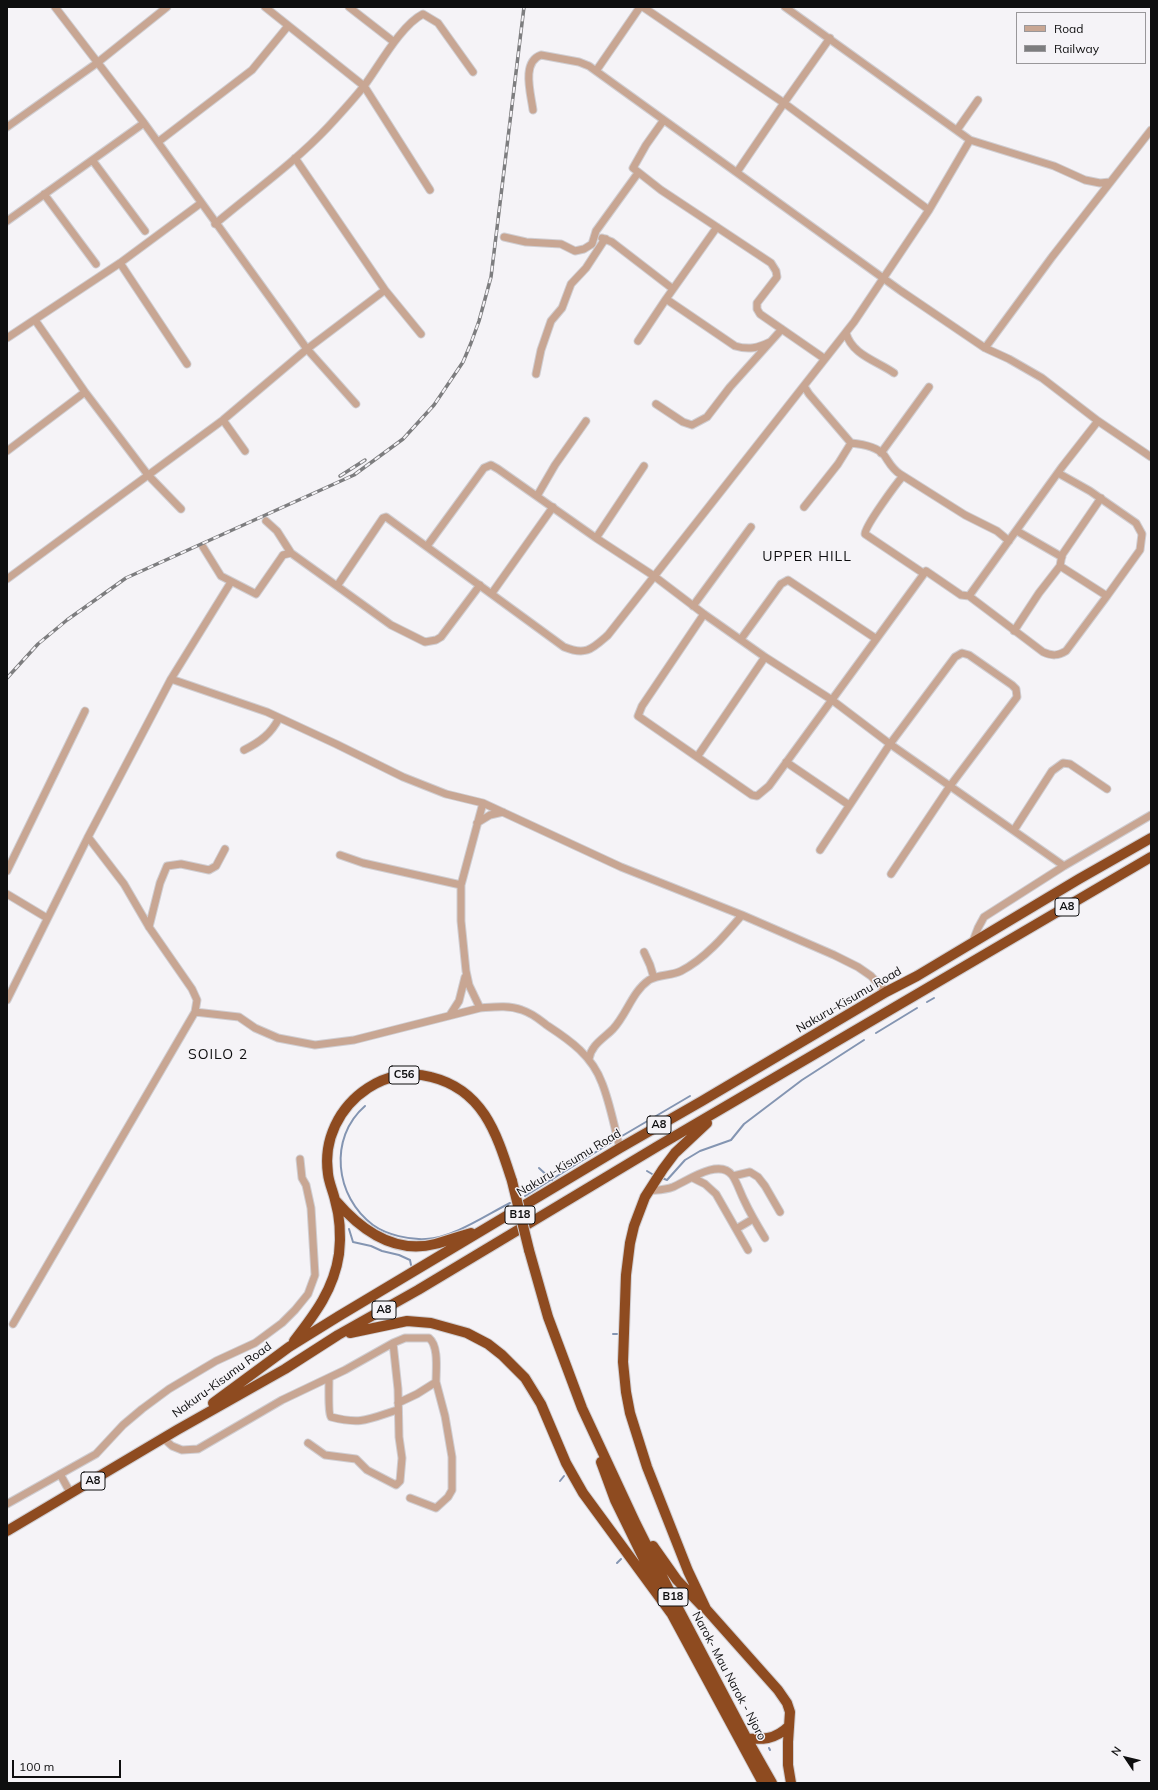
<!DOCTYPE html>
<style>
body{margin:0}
#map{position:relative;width:1158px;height:1790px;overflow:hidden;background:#f5f3f7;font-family:Mulish,sans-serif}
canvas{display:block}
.frame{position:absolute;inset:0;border:8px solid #0e0e0f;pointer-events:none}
.legend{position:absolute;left:1016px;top:12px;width:130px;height:52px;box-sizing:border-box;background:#f5f3f7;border:1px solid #99979a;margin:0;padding:5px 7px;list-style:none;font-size:12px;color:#0e0e0f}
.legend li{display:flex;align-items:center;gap:8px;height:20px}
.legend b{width:20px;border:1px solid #99979a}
.north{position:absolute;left:1106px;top:1738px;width:40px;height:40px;-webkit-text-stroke:3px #f5f3f7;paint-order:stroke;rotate:305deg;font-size:11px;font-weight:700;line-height:16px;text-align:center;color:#0e0e0f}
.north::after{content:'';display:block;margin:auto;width:14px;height:18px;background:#0e0e0f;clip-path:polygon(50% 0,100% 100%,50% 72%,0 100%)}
.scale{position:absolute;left:12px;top:1760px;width:109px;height:18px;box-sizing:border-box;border:2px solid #0e0e0f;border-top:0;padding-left:5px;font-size:12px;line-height:14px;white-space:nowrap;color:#0e0e0f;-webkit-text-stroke:3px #f5f3f7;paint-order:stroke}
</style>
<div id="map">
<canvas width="1158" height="1790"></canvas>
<div class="frame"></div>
<ul class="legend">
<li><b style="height:5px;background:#c8a693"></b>Road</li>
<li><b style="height:5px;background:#7d7d7f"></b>Railway</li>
</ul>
<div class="north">N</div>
<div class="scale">100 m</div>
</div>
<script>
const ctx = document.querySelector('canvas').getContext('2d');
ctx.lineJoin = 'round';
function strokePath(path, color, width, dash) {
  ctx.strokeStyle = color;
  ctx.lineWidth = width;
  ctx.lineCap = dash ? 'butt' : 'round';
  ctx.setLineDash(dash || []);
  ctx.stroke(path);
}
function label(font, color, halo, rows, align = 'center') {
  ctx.font = font + ' Mulish,sans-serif';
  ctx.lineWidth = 3;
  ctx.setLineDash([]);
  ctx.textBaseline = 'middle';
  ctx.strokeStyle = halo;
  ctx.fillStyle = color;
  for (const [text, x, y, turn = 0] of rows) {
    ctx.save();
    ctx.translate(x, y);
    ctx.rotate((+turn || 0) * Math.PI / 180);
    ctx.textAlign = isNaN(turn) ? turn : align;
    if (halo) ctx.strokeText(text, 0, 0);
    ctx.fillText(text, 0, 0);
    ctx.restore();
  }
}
strokePath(new Path2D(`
 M 927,1002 L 934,998
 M 876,1033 L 917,1008
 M 365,1106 C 328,1138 335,1197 373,1225 C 387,1235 410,1240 426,1239 C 453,1238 486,1215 510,1203
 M 622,1136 L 690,1096
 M 539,1168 L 552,1180
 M 647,1171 L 652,1174
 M 662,1178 L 667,1180 L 685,1160 L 700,1151 L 731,1140 L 744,1124 L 802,1080 L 864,1040
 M 525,1196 L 612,1142
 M 349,1229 L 353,1242 L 371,1246 L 382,1251 L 399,1255 L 410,1260 L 411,1265
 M 613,1334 L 617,1334
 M 560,1481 L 564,1476
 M 617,1563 L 621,1559
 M 769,1748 L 770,1750`), '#8495b2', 2);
const minor = new Path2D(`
 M 55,7 L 144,123 L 307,349 L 356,404
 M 265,7 L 364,86 L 430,190
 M 349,7 L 394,42
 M 643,7 L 784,103 L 737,172
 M 785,7 L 970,140 L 1054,166 L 1085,180 L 1100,183 L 1110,182
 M 830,38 L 784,103 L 929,210
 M 596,71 L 640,7
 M 533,110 C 531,94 521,62 541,55 L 579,62 L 589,66 L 901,291 L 985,348 L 1009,359 L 1042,378 L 1098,421 L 1151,457
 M 663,121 L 646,145 L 633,168 L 661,190 L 771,263 L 776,271 L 777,277 L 757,303 L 757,309 L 760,314 L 825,359
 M 7,127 L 97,63 L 167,7
 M 957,130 L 978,100
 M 158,142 L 252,70 L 288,26
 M 295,158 L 385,290 L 421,334
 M 93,161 L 145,231
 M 44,194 L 96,264
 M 7,221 L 144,123
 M 215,224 C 253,192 294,163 328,127 C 340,114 353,100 364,86 C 379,66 401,25 423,14 L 438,23 L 473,72
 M 717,227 L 666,299 L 735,346 C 749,350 758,348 770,342
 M 504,237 L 526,242 L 561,244 L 575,251 L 584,249 L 592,244 L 596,231 L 638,173
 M 602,238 L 612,242 L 673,289
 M 120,263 L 187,364
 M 35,320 L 85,392 L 148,475 L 181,509
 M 846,333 C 852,355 877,361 894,373
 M 7,338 L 120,263 L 201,203
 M 638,341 L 666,299
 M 985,348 L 1052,257 L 1151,130
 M 536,374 L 541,350 L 551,321 L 562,308 L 571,284 L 586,268 L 603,242 L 606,239
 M 804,386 L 809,394 L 851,443 C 861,444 877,447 884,455 C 889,462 892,469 900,474 L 965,515 L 997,531 L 1009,541
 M 656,404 L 683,422 L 692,425 L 707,417 L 730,387 L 782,329
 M 223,420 L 245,451
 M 7,451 L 85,392
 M 881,453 L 929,387
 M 1058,473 L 1090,491 L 1136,523 L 1142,534 L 1140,550 L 1107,596
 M 903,476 C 896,484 865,526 865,534 L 923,573
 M 537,496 L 555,465 L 586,421
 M 804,507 L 838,464 L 851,443
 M 266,521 L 277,531 L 291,553 L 391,625 L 425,642 L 436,640 L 441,637 L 480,585
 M 1017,531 L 1062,557
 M 596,538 L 644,466
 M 427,546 L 484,468 L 491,465 L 498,469 L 596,538 L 654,576 L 704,614 L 765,657 L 832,700 L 890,744 L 1064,866
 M 203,547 L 221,576 L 256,594 L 281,558 L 283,555 L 291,553
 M 7,579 L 223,420 L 307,349 L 385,290
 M 337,586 L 383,518 L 386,517 L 564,647 C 586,656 592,649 608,635 L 854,322 L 929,210 L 970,140
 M 492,593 L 553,507
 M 969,596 L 1062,467 L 1098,421
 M 693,606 L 751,527
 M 704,614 L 642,706 L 638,716 L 752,795 L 757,796 L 769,786 L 926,571 L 961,595 L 969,596 L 1043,652 C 1052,656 1058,656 1066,651 L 1107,596 L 1060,566
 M 1014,631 L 1039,593 L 1060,566 L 1062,555 L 1101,498
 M 741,639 L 781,584 L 788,580 L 875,638
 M 171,679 L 267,712 L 336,744 L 403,777 L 446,794 L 483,803 L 621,867 L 742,915 L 834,955 L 858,967 L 871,976 L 886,992
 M 244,750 C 260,742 271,734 279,718
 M 697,757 L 765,657
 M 786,762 L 849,805
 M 477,823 L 490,815 L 503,812
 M 1014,830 L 1052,771 L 1063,763 L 1070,764 L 1107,789
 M 820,850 L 890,744 L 955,657 L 962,653 L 969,655 L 1012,685 L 1016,689 L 1017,697 L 950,786 L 891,874
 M 340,855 L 363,863 L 461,885
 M 7,871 L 85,711
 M 7,894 L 47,918
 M 149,927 L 160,883 L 167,866 L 181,864 L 209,870 L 216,866 L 225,849
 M 973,941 L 978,928 L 984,917 L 1064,866 L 1151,815
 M 644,952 L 650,965 L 654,978
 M 7,1000 L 88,837 L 171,679 L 231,582
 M 480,1008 L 469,985 L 466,971 L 461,921 L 461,885 L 483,803
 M 195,1012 L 239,1017 L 255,1028 L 278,1038 L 315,1045 L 354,1040 L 480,1008 C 494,1007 508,1005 522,1010 C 532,1013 540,1020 548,1026 C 571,1041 592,1056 602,1083 C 610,1103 614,1126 620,1148
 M 450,1015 L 459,1001 L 465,977
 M 589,1059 C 591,1045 603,1039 613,1029 C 627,1014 632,992 649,980 C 659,974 671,976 681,971 C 705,959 725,935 742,915
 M 733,1176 L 750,1172 L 758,1177 L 765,1186 L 780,1212
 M 693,1178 L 705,1184 L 716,1194 L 748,1250
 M 649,1191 C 657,1190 665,1190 673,1187 C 687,1181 719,1158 732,1175 C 737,1182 740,1192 744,1200 C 750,1213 757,1225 765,1238
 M 736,1229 L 753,1219
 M 13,1324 L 195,1012 L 197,1000 L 192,989 L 149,927 L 124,884 L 88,837
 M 329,1378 C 329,1386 328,1414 331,1417 C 362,1425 369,1419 397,1410
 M 163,1438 L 172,1446 L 182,1450 L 198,1449 L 282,1400 L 345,1370 L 393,1343 L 405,1338 L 429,1338 C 439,1346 436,1370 436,1382 L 417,1394 L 398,1403
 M 308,1443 L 325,1455 L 356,1459 L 367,1470 L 396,1485 L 400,1481 L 402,1458 L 399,1437 L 398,1389 L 393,1343
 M 60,1474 L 71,1494
 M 410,1498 L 436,1508 L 448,1497 L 452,1490 L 452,1457 L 445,1416 L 436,1382
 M 7,1504 L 96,1454 L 123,1425 L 142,1409 L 169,1389 L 216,1361 L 255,1343 L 282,1323 L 295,1310 L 308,1294 L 315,1275 L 311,1208 L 306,1185 L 302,1178 L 300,1159`);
const highway = new Path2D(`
 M 707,1123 L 675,1153 L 663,1169 L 645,1197 L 634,1226 L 630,1243 L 626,1275 L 623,1362 L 626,1392 L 630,1413 L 647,1467 L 688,1571 L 706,1609 L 778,1690 L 787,1703 L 790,1712 L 788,1742 L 788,1765 L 791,1783
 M 336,1201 C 361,1230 395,1254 435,1244 C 447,1241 459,1236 471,1233
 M 529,1250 L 548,1317 L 582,1408 L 636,1524 L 679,1610 L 747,1739 L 772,1783
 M 350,1333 L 407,1321 L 431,1323 L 467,1333 L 488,1344 L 502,1355 L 525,1378 L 541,1404 L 566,1463 L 583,1493 L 671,1613
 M 294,1341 C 315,1314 334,1289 339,1254 C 341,1236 340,1217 335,1200 C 333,1191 329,1183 328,1174 C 323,1140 339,1107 368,1088 C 386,1076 410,1071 431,1077 C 484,1090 497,1135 512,1181
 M 213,1403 L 289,1347 L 339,1316 L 620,1148 L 702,1101 L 886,992 L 917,976 L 1079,879 L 1151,838
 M 601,1462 L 615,1500 L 659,1590
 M 7,1531 L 177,1430 L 285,1369 L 338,1335 L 418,1290 L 658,1146 L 1151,857
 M 653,1546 L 677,1580 L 702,1606
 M 668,1607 L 763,1783
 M 743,1738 C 762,1740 775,1740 789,1726`);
strokePath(minor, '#d0ced2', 9);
strokePath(highway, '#d0ced2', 12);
strokePath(minor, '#c8a693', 7);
strokePath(highway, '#8e4b20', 10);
const rail = new Path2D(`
 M 340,476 L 365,460
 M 7,678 L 38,644 L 67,620 L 126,578 L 354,475 L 403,439 L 434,405 L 463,362 L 471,343 L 479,321 L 491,277 L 524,7`);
strokePath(rail, '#7d7d7f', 3.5);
strokePath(rail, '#f5f3f7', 2, [6]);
const highwayBridge = new Path2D(`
 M 512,1181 L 529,1250`);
strokePath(highwayBridge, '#d0ced2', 12, []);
strokePath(highwayBridge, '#8e4b20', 10);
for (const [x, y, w] of [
 [1067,907,24],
 [404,1075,30],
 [659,1125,24],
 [520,1215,30],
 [384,1310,24],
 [93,1481,24],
 [673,1597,30]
]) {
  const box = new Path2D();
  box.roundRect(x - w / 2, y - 9, w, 18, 3);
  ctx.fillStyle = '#f5f3f7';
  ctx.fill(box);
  strokePath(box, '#0e0e0f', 1);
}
label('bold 11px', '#0e0e0f', null, [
 ["A8",1067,907],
 ["C56",404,1075],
 ["A8",659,1125],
 ["B18",520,1215],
 ["A8",384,1310],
 ["A8",93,1481],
 ["B18",673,1597]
]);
label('12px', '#0e0e0f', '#f5f3f7', [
 ["Nakuru-Kisumu Road",849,1000,-30],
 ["Nakuru-Kisumu Road",569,1163,-31],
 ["Nakuru-Kisumu Road",222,1380,-36],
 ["Narok- Mau Narok - Njoro",729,1676,62]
]);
ctx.letterSpacing = '1px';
label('14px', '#0e0e0f', '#f5f3f7', [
 ["UPPER HILL",807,557],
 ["SOILO 2",218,1055]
]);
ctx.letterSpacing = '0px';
</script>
